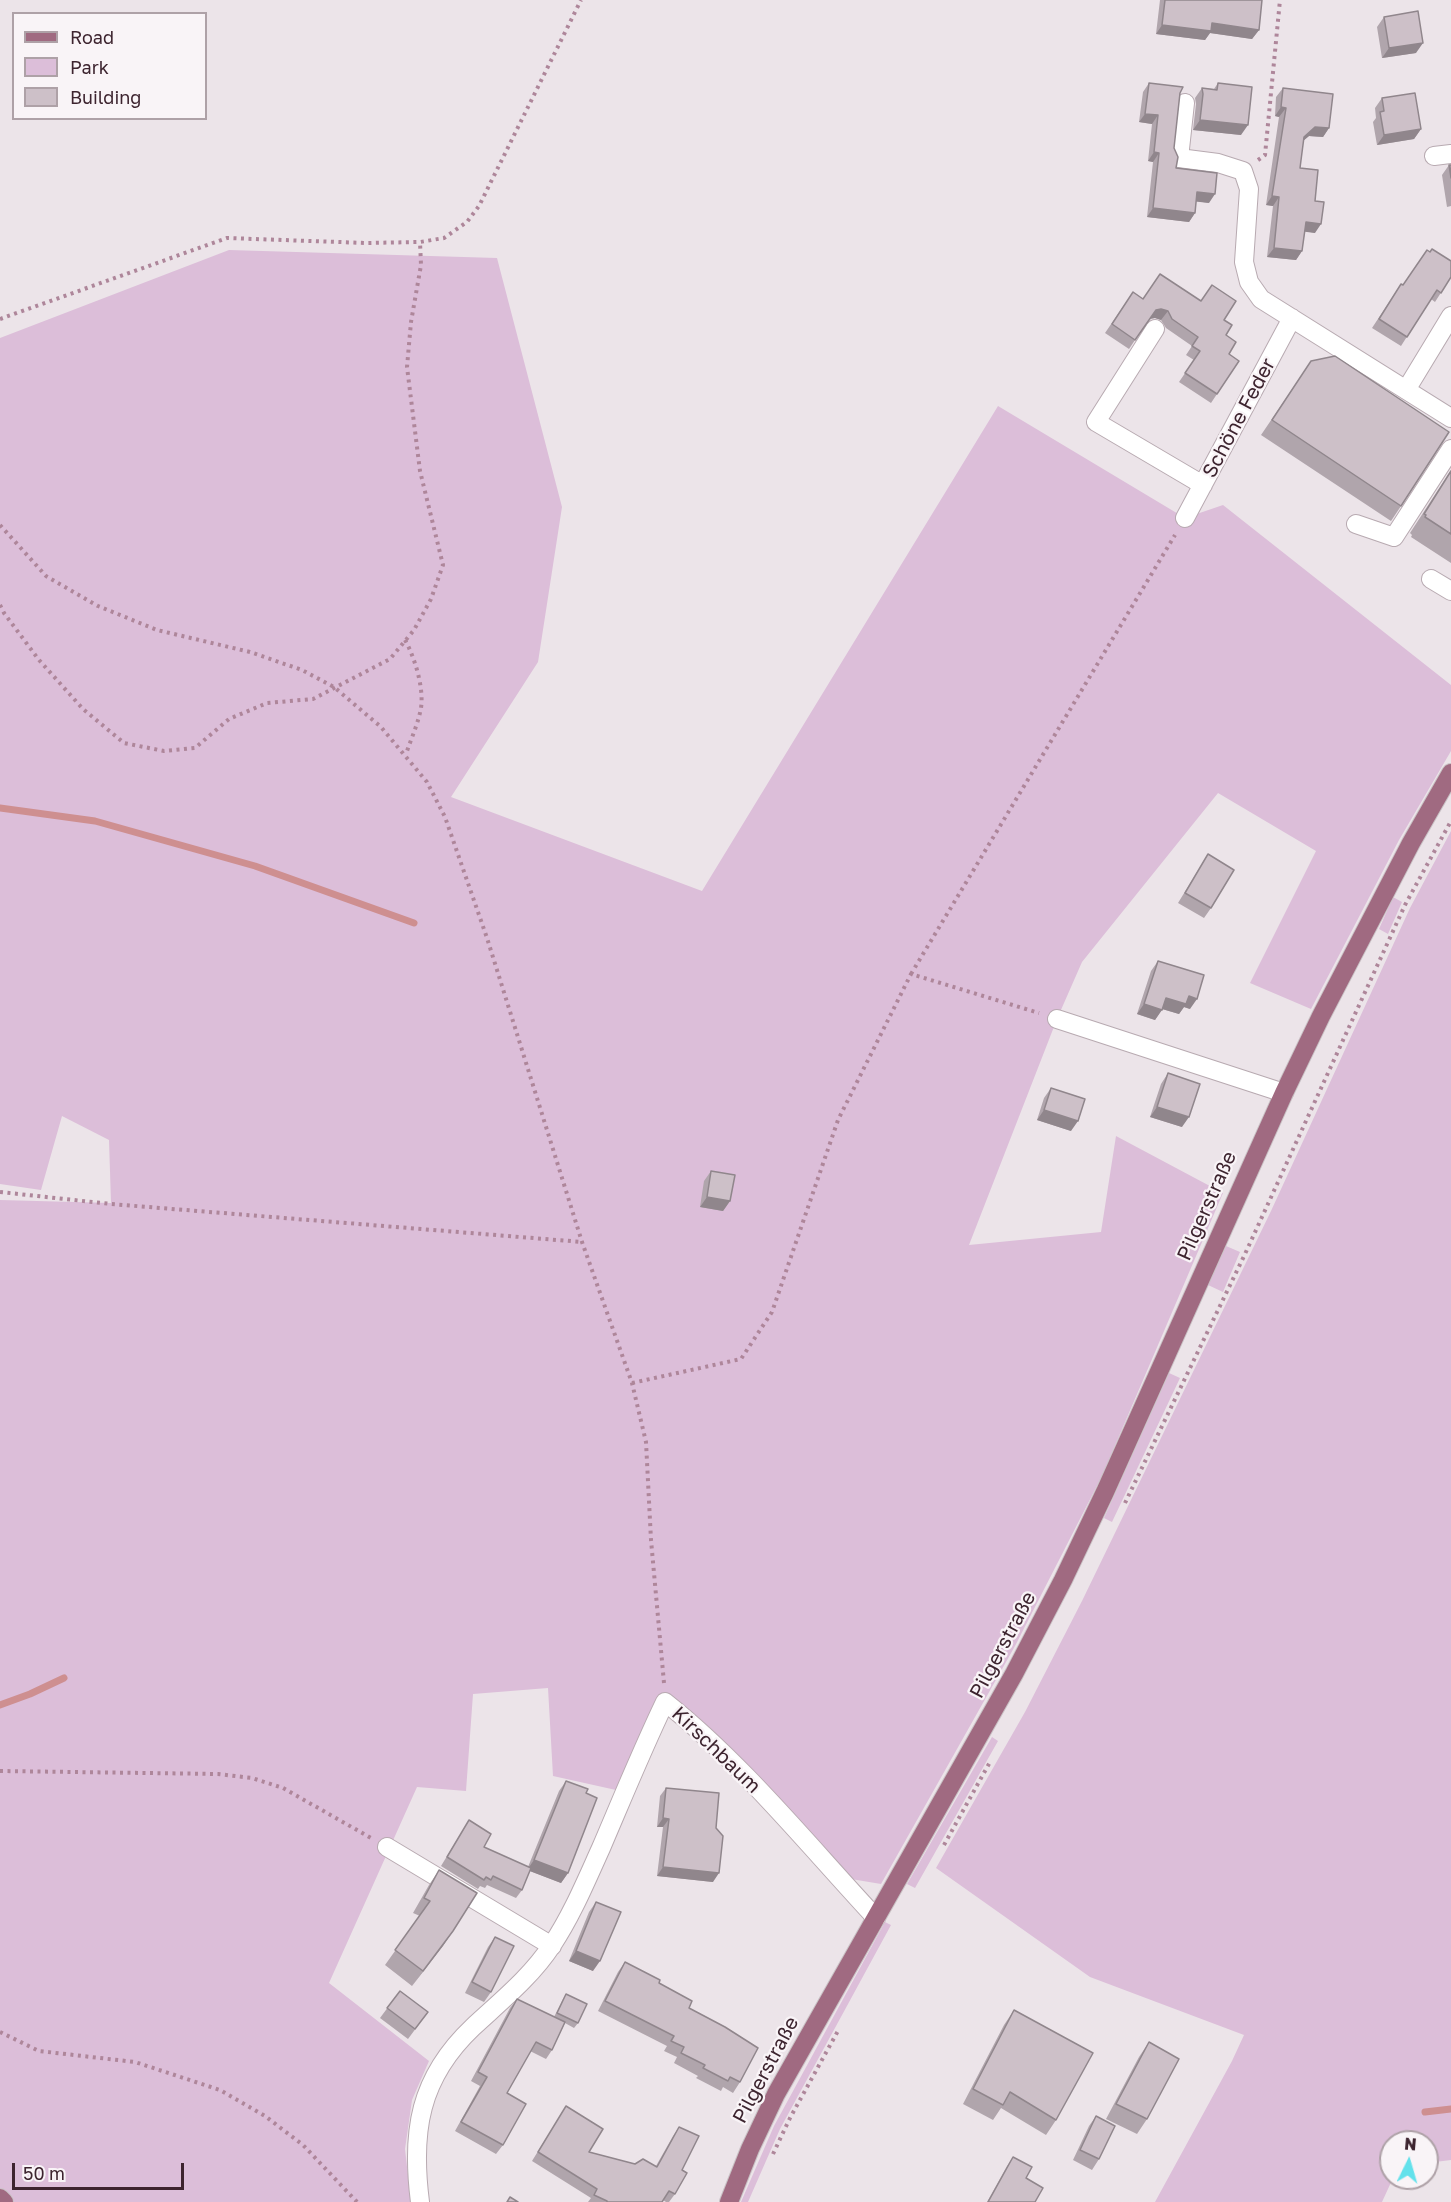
<!DOCTYPE html>
<meta charset="utf-8">
<style>
body{margin:0}
#map{position:relative;width:1451px;height:2202px;overflow:hidden;background:#ece4e9;font-family:"Golos Text",sans-serif}
canvas{display:block}
.legend{position:absolute;left:12px;top:12px;width:195px;height:108px;box-sizing:border-box;background:#f9f4f7;border:2px solid #aea1a7;margin:0;padding:8px 10px;list-style:none;font-size:18px;color:#3d242f}
.legend li{display:flex;align-items:center;gap:12px;height:30px}
.legend b{width:30px;border:2px solid #aea1a7}
.north{position:absolute;left:1379px;top:2130px;width:60px;height:60px;box-sizing:border-box;background:#f9f4f7;border:2px solid #aea1a7;border-radius:50%;rotate:5deg;font-size:16px;font-weight:700;line-height:24px;text-align:center;color:#3d242f}
.north::after{content:'';display:block;margin:auto;width:21px;height:27px;background:#63e1eb;clip-path:polygon(50% 0,100% 100%,50% 72%,0 100%)}
.scale{position:absolute;left:12px;top:2163px;width:172px;height:27px;box-sizing:border-box;border:3px solid #3d242f;border-top:0;padding-left:8px;font-size:18px;line-height:21px;white-space:nowrap;color:#3d242f;-webkit-text-stroke:4px #f9f4f7;paint-order:stroke}
</style>
<div id="map">
<canvas width="1451" height="2202"></canvas>
<ul class="legend">
<li><b style="height:8px;background:#a06a81"></b>Road</li>
<li><b style="height:16px;background:#dcbed9"></b>Park</li>
<li><b style="height:16px;background:#cdc0c8"></b>Building</li>
</ul>
<div class="north">N</div>
<div class="scale">50 m</div>
</div>
<script>
const ctx = document.querySelector('canvas').getContext('2d');
ctx.lineJoin = 'round';
function fillPath(path, color) {
  ctx.fillStyle = color;
  ctx.fill(path, 'evenodd');
}
function strokePath(path, color, width, dash) {
  ctx.strokeStyle = color;
  ctx.lineWidth = width;
  ctx.lineCap = dash ? 'butt' : 'round';
  ctx.setLineDash(dash || []);
  ctx.stroke(path);
}
function label(font, color, halo, rows, align = 'center') {
  ctx.font = font + ' "Golos Text",sans-serif';
  ctx.lineWidth = 4.5;
  ctx.setLineDash([]);
  ctx.textBaseline = 'middle';
  ctx.strokeStyle = halo;
  ctx.fillStyle = color;
  for (const [text, x, y, turn = 0] of rows) {
    ctx.save();
    ctx.translate(x, y);
    ctx.rotate((+turn || 0) * Math.PI / 180);
    ctx.textAlign = isNaN(turn) ? turn : align;
    if (halo) ctx.strokeText(text, 0, 0);
    ctx.fillText(text, 0, 0);
    ctx.restore();
  }
}
fillPath(new Path2D(`
 M 229,250 L 497,258 L 562,507 L 538,662 L 451,797 L 702,891 L 998,406 L 1185,518 L 1223,505 L 1451,685 L 1451,751 L 1399,840 L 1311,1009 L 1250,983 L 1316,851 L 1218,793 L 1082,962 L 1057,1019 L 969,1245 L 1101,1232 L 1116,1136 L 1223,1193 L 1102,1476 L 1015,1646 L 881,1884 L 851,1879 L 665,1702 L 625,1792 L 553,1776 L 548,1688 L 473,1694 L 466,1791 L 417,1787 L 329,1983 L 429,2061 L 412,2100 L 405,2149 L 411,2202 L 0,2202 L 0,1200 L 111,1203 L 109,1140 L 62,1116 L 41,1190 L 0,1184 L 0,338 Z
 M 1451,831 L 1451,2160 L 1427,2163 L 1427,2142 L 1391,2142 L 1391,2178 L 1393,2178 L 1382,2202 L 1155,2202 L 1232,2061 L 1244,2035 L 1090,1977 L 936,1868 L 1025,1712 L 1082,1601 L 1271,1211 L 1410,908 Z
 M 1393,897 L 1402,902 L 1388,934 L 1379,929 Z
 M 1226,1246 L 1240,1252 L 1223,1292 L 1208,1285 Z
 M 1169,1373 L 1180,1378 L 1112,1522 L 1104,1518 Z
 M 992,1737 L 998,1741 L 915,1888 L 907,1884 Z
 M 885,1922 L 891,1925 L 780,2129 L 748,2202 L 741,2202 L 774,2126 Z`), '#dcbed9');
strokePath(new Path2D(`
 M 0,808 L 95,821 L 255,866 L 414,923
 M 0,1705 L 30,1694 L 64,1678
 M 1425,2112 L 1451,2109`), '#ce8f90', 7);
const minor = new Path2D(`
 M 1185,103 L 1179,158 L 1218,163 L 1243,171 L 1249,189 L 1244,262 L 1249,282 L 1261,299 L 1451,418
 M 1434,156 L 1451,154
 M 1155,329 L 1096,422 L 1203,485
 M 1406,390 L 1451,316
 M 1185,518 L 1292,318
 M 1356,524 L 1394,537 L 1451,449
 M 1431,579 L 1451,591
 M 1057,1019 L 1284,1093
 M 387,1847 L 552,1946
 M 420,2202 C 411,2132 419,2078 473,2027 C 501,2001 531,1977 552,1945 C 572,1915 586,1881 601,1848 C 622,1799 642,1750 665,1702 C 741,1762 809,1846 876,1918`);
const major = new Path2D(`
 M 0,2198 L 4,2202
 M 729,2202 L 750,2149 L 776,2094 L 1014,1674 L 1063,1580 L 1105,1492 L 1284,1093 L 1321,1016 L 1411,843 L 1451,773`);
strokePath(minor, '#b8aab1', 20);
strokePath(major, '#c9c2c5', 20);
strokePath(new Path2D(`
 M 1258,160 L 1265,155 L 1280,0
 M 0,319 L 227,238 L 366,243 L 420,242 L 444,238 L 467,222 L 479,206 L 581,0
 M 0,525 L 46,576 L 98,606 L 157,630 L 250,652 L 302,670 L 334,687 L 381,727 L 427,782 L 445,817 L 487,938 L 582,1242 L 632,1383 L 646,1442 L 651,1540 L 664,1683
 M 0,605 L 4,613 L 39,660 L 83,709 L 124,743 L 164,751 L 195,748 L 229,719 L 267,703 L 313,699 L 390,659 L 414,630 L 431,599 L 443,565 L 420,471 L 407,367 L 411,322 L 421,265 L 420,242
 M 405,640 C 415,658 424,688 421,708 C 418,724 411,739 406,754
 M 911,974 L 1175,535
 M 0,1192 L 111,1204 L 582,1242
 M 632,1383 L 741,1359 L 772,1312 L 838,1120 L 911,974 L 1039,1013
 M 1125,1503 L 1245,1254 L 1405,905 L 1451,821
 M 0,1771 L 218,1774 L 252,1778 L 283,1788 L 371,1838
 M 944,1845 L 990,1762
 M 0,2032 L 39,2051 L 135,2062 L 220,2090 L 265,2116 L 303,2145 L 357,2202
 M 773,2154 L 790,2118 L 839,2029`), '#ae869a', 4, [3, 4.5]);
strokePath(minor, '#fff', 18);
strokePath(major, '#a06a81', 18);
fillPath(new Path2D(`
 M 1160,0 L 1262,0 L 1259,30 L 1252,39 L 1210,33 L 1205,40 L 1156,34 Z
 M 1384,17 L 1416,53 L 1382,58 L 1377,27 Z
 M 1149,83 L 1180,93 L 1174,148 L 1176,168 L 1209,203 L 1196,201 L 1195,213 L 1189,222 L 1147,217 L 1153,162 L 1148,161 L 1152,124 L 1139,122 L 1143,92 Z
 M 1218,83 L 1241,135 L 1193,130 L 1196,104 L 1195,98 L 1202,88 L 1214,89 Z
 M 1283,88 L 1329,128 L 1323,137 L 1309,136 L 1303,141 L 1300,168 L 1315,201 L 1315,233 L 1305,231 L 1302,251 L 1296,260 L 1267,257 L 1273,206 L 1266,205 L 1279,117 L 1275,116 L 1276,97 Z
 M 1382,98 L 1421,129 L 1414,139 L 1377,145 L 1373,122 L 1376,118 L 1375,108 Z
 M 1449,165 L 1451,165 L 1451,206 L 1447,207 L 1442,175 Z
 M 1451,277 L 1435,302 L 1431,299 L 1401,346 L 1372,328 L 1401,284 L 1403,285 Z
 M 1133,292 L 1143,299 L 1224,320 L 1229,354 L 1239,361 L 1211,403 L 1179,382 L 1194,360 L 1186,355 L 1192,346 L 1166,328 L 1161,320 L 1155,318 L 1149,319 L 1129,349 L 1105,333 Z
 M 1301,376 L 1401,506 L 1391,521 L 1261,435 Z
 M 1451,470 L 1451,563 L 1411,537 L 1412,535 L 1410,533 Z
 M 1208,854 L 1211,908 L 1204,918 L 1178,903 Z
 M 1158,961 L 1190,1009 L 1184,1007 L 1179,1014 L 1162,1009 L 1155,1020 L 1137,1014 L 1151,971 Z
 M 1168,1073 L 1182,1127 L 1150,1117 L 1161,1084 Z
 M 1051,1088 L 1071,1131 L 1037,1120 L 1044,1098 Z
 M 711,1171 L 730,1201 L 723,1211 L 700,1207 L 704,1181 Z
 M 566,1781 L 586,1793 L 568,1873 L 561,1883 L 530,1871 L 522,1890 L 516,1898 L 487,1885 L 485,1888 L 480,1886 L 478,1889 L 441,1866 L 469,1820 L 484,1847 L 528,1867 L 559,1791 Z
 M 666,1788 L 716,1828 L 713,1882 L 657,1876 L 663,1827 L 657,1827 L 660,1796 Z
 M 439,1870 L 453,1931 L 412,1986 L 385,1965 L 420,1916 L 413,1913 L 429,1885 Z
 M 596,1902 L 593,1971 L 569,1961 L 589,1912 Z
 M 495,1937 L 491,1992 L 484,2002 L 465,1993 L 488,1947 Z
 M 625,1962 L 659,1983 L 689,2008 L 740,2082 L 733,2093 L 723,2087 L 721,2091 L 696,2078 L 698,2076 L 674,2063 L 677,2057 L 664,2051 L 667,2046 L 598,2011 L 618,1972 Z
 M 400,1991 L 428,2012 L 408,2039 L 380,2018 Z
 M 566,1994 L 578,2023 L 574,2028 L 565,2023 L 552,2050 L 546,2059 L 530,2051 L 507,2093 L 503,2145 L 496,2154 L 455,2131 L 480,2086 L 471,2081 L 510,2008 L 517,1999 L 554,2017 L 563,1999 Z
 M 1014,2010 L 1056,2120 L 1046,2135 L 1001,2108 L 993,2120 L 963,2104 L 1004,2025 Z
 M 1149,2042 L 1147,2119 L 1137,2134 L 1106,2119 L 1139,2057 Z
 M 566,2106 L 589,2152 L 635,2164 L 656,2166 L 673,2136 L 679,2127 L 682,2170 L 675,2194 L 669,2202 L 666,2202 L 663,2200 L 662,2202 L 588,2202 L 591,2198 L 532,2161 Z
 M 1096,2116 L 1099,2159 L 1092,2170 L 1073,2160 L 1089,2126 Z
 M 1013,2157 L 1026,2178 L 1035,2202 L 987,2202 L 1007,2166 Z`), '#b0a5ac');
fillPath(new Path2D(`
 M 1212,23 L 1259,30 L 1252,39 L 1210,33 L 1205,40 L 1156,34 L 1162,25 Z
 M 1423,43 L 1416,53 L 1382,58 L 1389,48 Z
 M 1281,107 L 1286,108 L 1279,117 L 1275,116 Z
 M 1145,114 L 1158,115 L 1152,124 L 1139,122 Z
 M 1200,120 L 1248,125 L 1241,135 L 1193,130 Z
 M 1315,127 L 1329,128 L 1323,137 L 1309,136 L 1297,146 L 1304,137 Z
 M 1421,129 L 1414,139 L 1377,145 L 1384,135 Z
 M 1154,152 L 1159,153 L 1153,162 L 1148,161 Z
 M 1197,192 L 1215,194 L 1209,203 L 1191,201 Z
 M 1272,196 L 1279,197 L 1273,206 L 1266,205 Z
 M 1153,208 L 1195,213 L 1189,222 L 1147,217 Z
 M 1306,222 L 1321,224 L 1315,233 L 1299,231 Z
 M 1274,248 L 1302,251 L 1296,260 L 1267,257 Z
 M 1161,309 L 1168,311 L 1161,320 L 1155,318 L 1149,319 L 1156,310 Z
 M 1189,996 L 1197,999 L 1190,1009 L 1184,1007 L 1179,1014 L 1159,1008 L 1166,998 Z
 M 1144,1004 L 1162,1010 L 1155,1020 L 1137,1014 Z
 M 1157,1107 L 1189,1117 L 1182,1127 L 1150,1117 Z
 M 1044,1110 L 1078,1121 L 1071,1131 L 1037,1120 Z
 M 707,1197 L 730,1201 L 723,1211 L 700,1207 Z
 M 663,1818 L 669,1819 L 663,1827 L 657,1827 Z
 M 534,1860 L 568,1873 L 561,1883 L 527,1870 Z
 M 663,1867 L 719,1873 L 713,1882 L 657,1876 Z
 M 453,1931 L 443,1946 L 412,1986 L 423,1971 Z
 M 576,1951 L 600,1961 L 593,1971 L 569,1961 Z`), '#90868c');
const building = new Path2D(`
 M 1165,0 L 1262,0 L 1259,30 L 1212,23 L 1211,31 L 1162,25 Z
 M 1418,11 L 1423,43 L 1389,48 L 1384,17 Z
 M 1149,83 L 1183,87 L 1180,93 L 1174,148 L 1178,157 L 1176,168 L 1217,173 L 1215,194 L 1197,192 L 1195,213 L 1153,208 L 1159,153 L 1154,152 L 1158,115 L 1145,114 Z
 M 1218,83 L 1252,87 L 1248,125 L 1200,120 L 1203,94 L 1202,88 L 1217,90 Z
 M 1283,88 L 1333,94 L 1329,128 L 1315,127 L 1304,137 L 1300,168 L 1318,170 L 1315,201 L 1324,202 L 1321,224 L 1306,222 L 1302,251 L 1274,248 L 1279,197 L 1272,196 L 1286,108 L 1281,107 Z
 M 1415,93 L 1421,129 L 1384,135 L 1380,112 L 1384,111 L 1382,98 Z
 M 1449,165 L 1451,165 L 1451,178 Z
 M 1432,249 L 1451,261 L 1451,277 L 1441,293 L 1437,290 L 1407,337 L 1379,319 L 1401,284 L 1403,285 L 1427,250 L 1430,252 Z
 M 1160,274 L 1201,301 L 1212,285 L 1236,301 L 1224,320 L 1232,325 L 1226,335 L 1236,342 L 1229,354 L 1239,361 L 1217,394 L 1185,373 L 1200,351 L 1192,346 L 1198,337 L 1172,319 L 1168,311 L 1161,309 L 1156,310 L 1135,340 L 1112,324 L 1133,292 L 1143,299 Z
 M 1335,356 L 1449,432 L 1401,506 L 1272,420 L 1311,361 Z
 M 1451,471 L 1451,534 L 1425,517 L 1426,515 L 1424,514 Z
 M 1208,854 L 1234,870 L 1211,908 L 1185,893 Z
 M 1158,961 L 1204,975 L 1197,999 L 1189,996 L 1186,1004 L 1166,998 L 1162,1010 L 1144,1004 Z
 M 1168,1073 L 1200,1084 L 1189,1117 L 1157,1107 Z
 M 1051,1088 L 1085,1099 L 1078,1121 L 1044,1110 Z
 M 711,1171 L 735,1175 L 730,1201 L 707,1197 Z
 M 566,1781 L 588,1789 L 586,1793 L 597,1798 L 568,1873 L 534,1860 Z
 M 666,1788 L 719,1793 L 716,1828 L 723,1836 L 719,1873 L 663,1867 L 669,1819 L 663,1818 Z
 M 469,1820 L 491,1834 L 484,1847 L 531,1868 L 522,1890 L 493,1876 L 491,1880 L 486,1877 L 484,1880 L 447,1857 Z
 M 439,1870 L 477,1893 L 453,1931 L 423,1971 L 395,1950 L 430,1901 L 424,1898 Z
 M 596,1902 L 621,1912 L 600,1961 L 576,1951 Z
 M 495,1937 L 514,1946 L 491,1992 L 472,1982 Z
 M 625,1962 L 660,1980 L 659,1983 L 692,2001 L 689,2008 L 725,2027 L 758,2048 L 740,2082 L 730,2077 L 728,2081 L 703,2068 L 705,2065 L 681,2053 L 684,2047 L 671,2041 L 674,2036 L 605,2001 Z
 M 400,1991 L 428,2012 L 415,2029 L 387,2008 Z
 M 566,1994 L 587,2004 L 578,2023 L 557,2013 Z
 M 517,1999 L 565,2022 L 552,2050 L 536,2042 L 507,2093 L 526,2104 L 503,2145 L 461,2122 L 487,2077 L 478,2072 Z
 M 1014,2010 L 1093,2053 L 1056,2120 L 1010,2092 L 1003,2105 L 973,2089 Z
 M 1149,2042 L 1179,2059 L 1147,2119 L 1116,2104 Z
 M 566,2106 L 603,2129 L 589,2152 L 635,2164 L 643,2159 L 657,2167 L 679,2127 L 699,2136 L 682,2170 L 687,2173 L 675,2194 L 669,2191 L 662,2202 L 607,2202 L 607,2201 L 594,2195 L 597,2189 L 538,2152 Z
 M 1096,2116 L 1115,2126 L 1099,2159 L 1080,2150 Z
 M 1013,2157 L 1032,2167 L 1026,2178 L 1043,2188 L 1035,2202 L 988,2202 Z
 M 510,2197 L 518,2202 L 507,2202 Z`);
fillPath(building, '#cdc0c8');
strokePath(building, '#90868c', 1.5);
label('20px', '#3d242f', '#f9f4f7', [
 ["Schöne Feder",1239,418,-62],
 ["Pilgerstraße",1207,1206,-66],
 ["Pilgerstraße",1003,1645,-62],
 ["Kirschbaum",716,1750,44],
 ["Pilgerstraße",766,2070,-62]
]);
</script>
